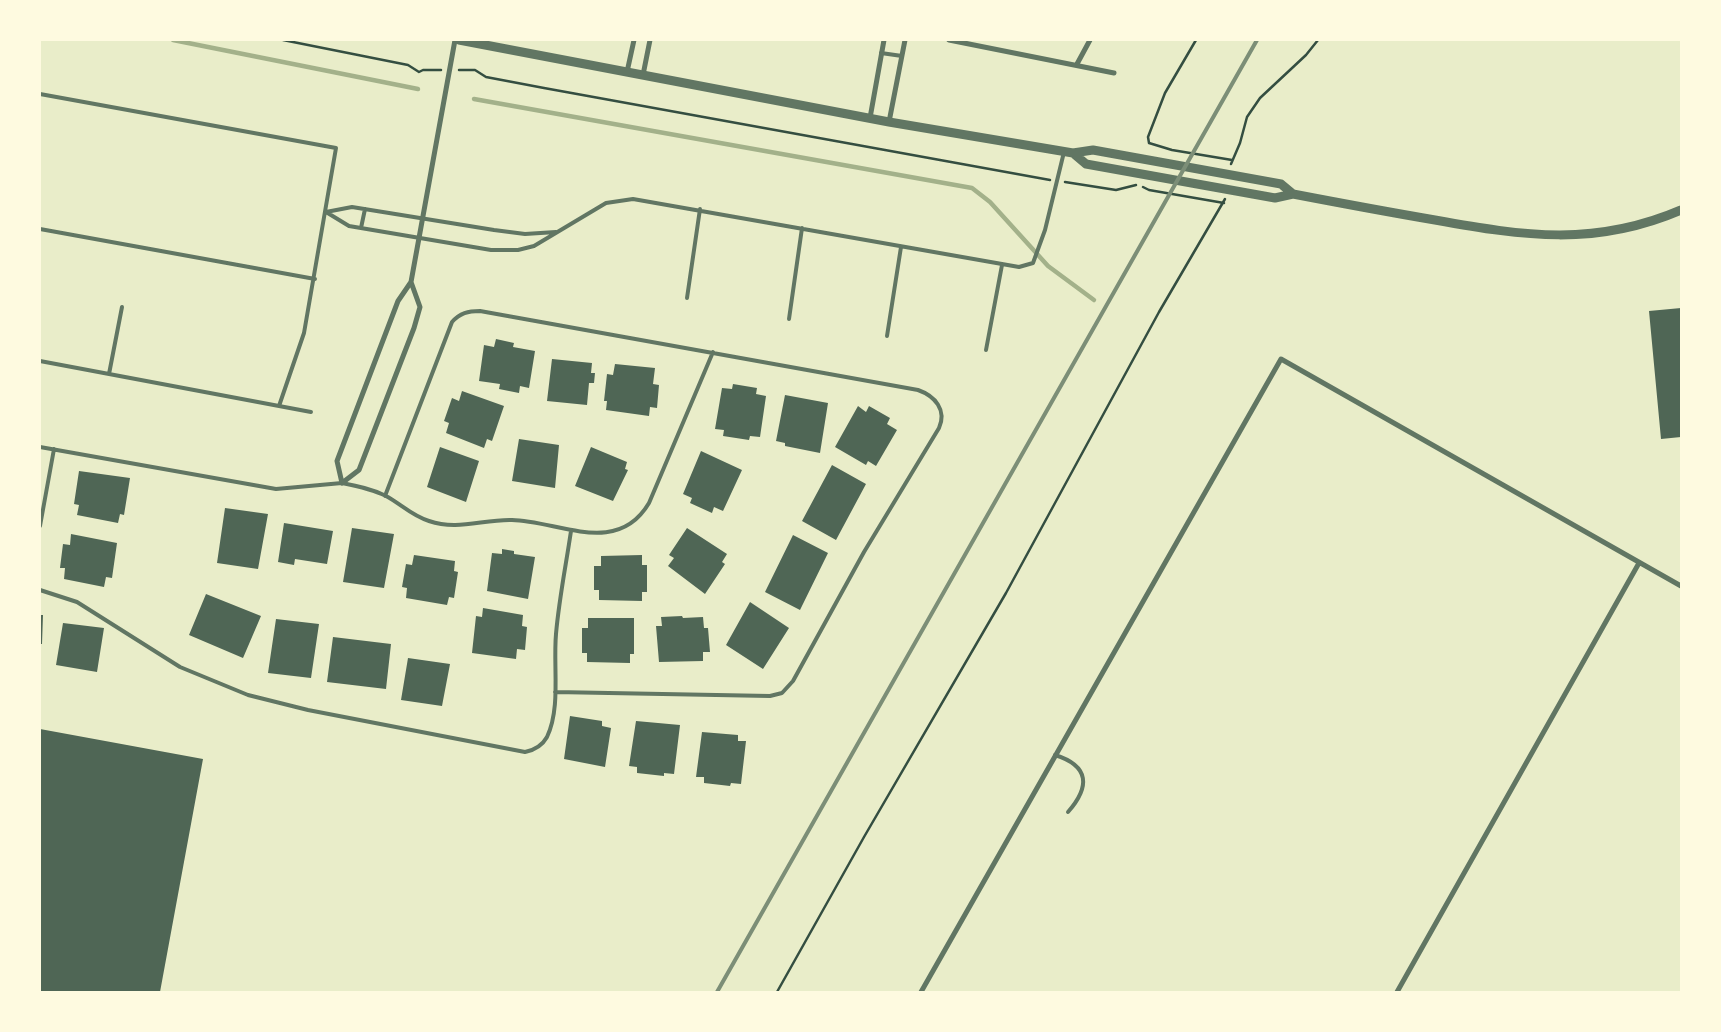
<!DOCTYPE html>
<style>
body{margin:0}
#map{position:relative;width:1721px;height:1032px;overflow:hidden;background:#e9edc9;font-family:"PT Serif",serif}
canvas{display:block}
.frame{position:absolute;inset:0;border:41px solid #fefae0;pointer-events:none}
</style>
<div id="map">
<canvas width="1721" height="1032"></canvas>
<div class="frame"></div>
</div>
<script>
const ctx = document.querySelector('canvas').getContext('2d');
ctx.lineJoin = 'round';
function strokePath(path, color, width, dash) {
  ctx.strokeStyle = color;
  ctx.lineWidth = width;
  ctx.lineCap = dash ? 'butt' : 'round';
  ctx.setLineDash(dash || []);
  ctx.stroke(path);
}
function fillPath(path, color) {
  ctx.fillStyle = color;
  ctx.fill(path, 'evenodd');
}
strokePath(new Path2D(`
 M 173,40 L 418,89
 M 474,99 L 972,188 L 990,202 L 1048,266 L 1094,300`), '#a3b18a', 4.5);
fillPath(new Path2D(`
 M 1681,308 L 1681,437 L 1661,439 L 1649,311 Z
 M 496,339 L 514,343 L 513,347 L 535,351 L 529,388 L 520,386 L 519,393 L 499,389 L 500,384 L 479,381 L 484,345 L 494,347 Z
 M 552,359 L 592,363 L 591,373 L 595,373 L 594,383 L 589,383 L 587,405 L 547,401 Z
 M 615,364 L 655,368 L 653,384 L 659,385 L 657,408 L 650,407 L 649,416 L 606,410 L 607,401 L 604,401 L 607,374 L 613,375 Z
 M 733,384 L 757,388 L 756,394 L 766,396 L 760,437 L 750,436 L 749,440 L 723,436 L 724,430 L 715,429 L 722,388 L 732,389 Z
 M 462,391 L 504,406 L 492,441 L 487,439 L 484,448 L 446,433 L 449,423 L 444,421 L 452,398 L 459,401 Z
 M 785,395 L 828,403 L 820,453 L 785,446 L 785,443 L 776,441 Z
 M 858,406 L 866,412 L 869,406 L 890,418 L 887,424 L 897,430 L 876,466 L 868,461 L 866,465 L 835,447 Z
 M 519,439 L 559,445 L 555,488 L 512,481 Z
 M 440,447 L 479,461 L 466,502 L 427,487 Z
 M 591,447 L 627,462 L 625,469 L 628,470 L 613,501 L 575,486 Z
 M 701,451 L 742,470 L 723,511 L 714,507 L 712,513 L 690,503 L 692,498 L 683,494 Z
 M 832,465 L 866,484 L 836,540 L 802,521 Z
 M 79,471 L 130,478 L 124,515 L 120,514 L 118,523 L 77,515 L 79,505 L 74,504 Z
 M 225,508 L 268,514 L 258,569 L 217,563 Z
 M 284,523 L 333,531 L 327,564 L 295,559 L 294,565 L 278,562 Z
 M 352,528 L 394,534 L 384,588 L 343,582 Z
 M 687,528 L 727,554 L 722,562 L 725,564 L 705,594 L 668,566 L 674,558 L 669,555 Z
 M 71,534 L 117,543 L 112,578 L 106,577 L 104,587 L 64,579 L 65,568 L 60,568 L 63,544 L 70,545 Z
 M 793,535 L 828,553 L 800,610 L 765,592 Z
 M 502,549 L 514,551 L 514,554 L 535,557 L 528,599 L 487,591 L 492,553 L 502,554 Z
 M 414,555 L 455,561 L 454,571 L 458,572 L 454,598 L 449,597 L 447,605 L 406,598 L 407,588 L 402,587 L 406,564 L 412,565 Z
 M 642,555 L 642,565 L 647,565 L 647,592 L 642,592 L 642,601 L 599,600 L 599,590 L 594,590 L 594,566 L 601,566 L 601,556 Z
 M 206,594 L 261,616 L 243,658 L 189,635 Z
 M 750,602 L 789,628 L 763,669 L 726,645 Z
 M 483,608 L 523,615 L 522,626 L 527,627 L 525,650 L 517,649 L 516,659 L 472,653 L 476,616 L 482,617 Z
 M 40,615 L 43,615 L 42,644 L 40,644 Z
 M 682,616 L 683,618 L 703,617 L 704,628 L 708,628 L 710,652 L 703,652 L 703,661 L 659,662 L 656,626 L 662,626 L 661,617 Z
 M 588,618 L 634,618 L 634,654 L 630,654 L 630,663 L 587,662 L 587,653 L 582,653 L 582,628 L 588,628 Z
 M 276,619 L 319,624 L 311,678 L 268,673 Z
 M 63,623 L 104,628 L 97,672 L 56,665 Z
 M 333,637 L 391,644 L 386,689 L 327,682 Z
 M 408,658 L 450,664 L 442,706 L 401,700 Z
 M 570,716 L 602,721 L 602,726 L 611,728 L 605,767 L 564,759 Z
 M 636,721 L 680,725 L 674,774 L 664,773 L 664,776 L 637,773 L 637,767 L 629,766 Z
 M 40,729 L 203,759 L 160,992 L 40,992 Z
 M 702,732 L 738,735 L 738,741 L 746,741 L 741,784 L 731,783 L 730,786 L 704,783 L 704,777 L 696,777 Z`), '#4f6655');
strokePath(new Path2D(`
 M 283,40 L 408,65 L 419,72 L 423,70 L 441,70
 M 1196,40 L 1165,93 L 1148,137 L 1149,143 L 1172,150 L 1232,160
 M 459,70 L 475,70 L 486,77 L 544,88 L 1050,180
 M 1231,164 L 1240,143 L 1247,117 L 1260,98 L 1306,55 L 1318,40
 M 1065,182 L 1116,190 L 1136,185
 M 1143,187 L 1149,190 L 1224,203
 M 777,992 L 864,837 L 1006,593 L 1159,312 L 1225,199`), '#344e41', 2.5);
strokePath(new Path2D(`
 M 881,53 L 902,56
 M 40,94 L 336,148 L 304,333 L 279,406 L 40,361
 M 326,212 L 349,226 L 491,250 L 518,250 L 534,246 L 606,203 L 633,199 L 1019,267 L 1033,263 L 1045,230 L 1064,152
 M 326,212 L 352,207 L 494,230 L 525,234 L 556,232
 M 361,228 L 365,209
 M 40,229 L 315,279
 M 687,298 L 700,209
 M 789,319 L 802,228
 M 887,336 L 901,247
 M 986,350 L 1002,265
 M 109,374 L 122,307
 M 279,406 L 311,412
 M 40,447 L 276,489 L 342,483 C 357,486 372,489 386,496 C 401,504 412,516 429,521 C 458,531 483,519 512,520 C 559,521 617,557 649,503 L 713,352
 M 385,496 L 452,322 C 460,313 468,311 480,311 L 918,390 C 935,396 947,410 939,428 L 864,552 L 793,681 L 782,693 L 770,696 L 555,692
 M 40,526 L 54,449
 M 40,590 L 77,602 L 180,667 L 248,695 L 308,710 L 525,752 C 535,750 542,746 547,737 C 561,708 553,666 556,634 C 559,599 566,565 571,531
 M 1055,755 C 1090,766 1090,787 1068,812`), '#617663', 4);
strokePath(new Path2D(`
 M 949,40 L 1114,73
 M 1077,64 L 1090,40
 M 627,72 L 634,40
 M 643,75 L 650,40
 M 870,118 L 884,40
 M 889,122 L 905,40
 M 411,282 L 420,307 L 414,328 L 359,470 L 342,483 L 337,461 L 398,301 L 411,282 L 455,40
 M 921,992 L 1281,359 L 1681,586
 M 1397,992 L 1639,563`), '#617663', 5);
strokePath(new Path2D(`
 M 459,40 L 889,122 L 1073,153 L 1093,150 L 1281,184 L 1293,194
 M 1073,153 L 1086,164 L 1275,198 L 1293,194 C 1340,203 1388,212 1435,220 C 1524,236 1595,247 1681,210`), '#617663', 9);
strokePath(new Path2D(`
 M 717,992 L 1257,40`), '#7c8e77', 4);
</script>
